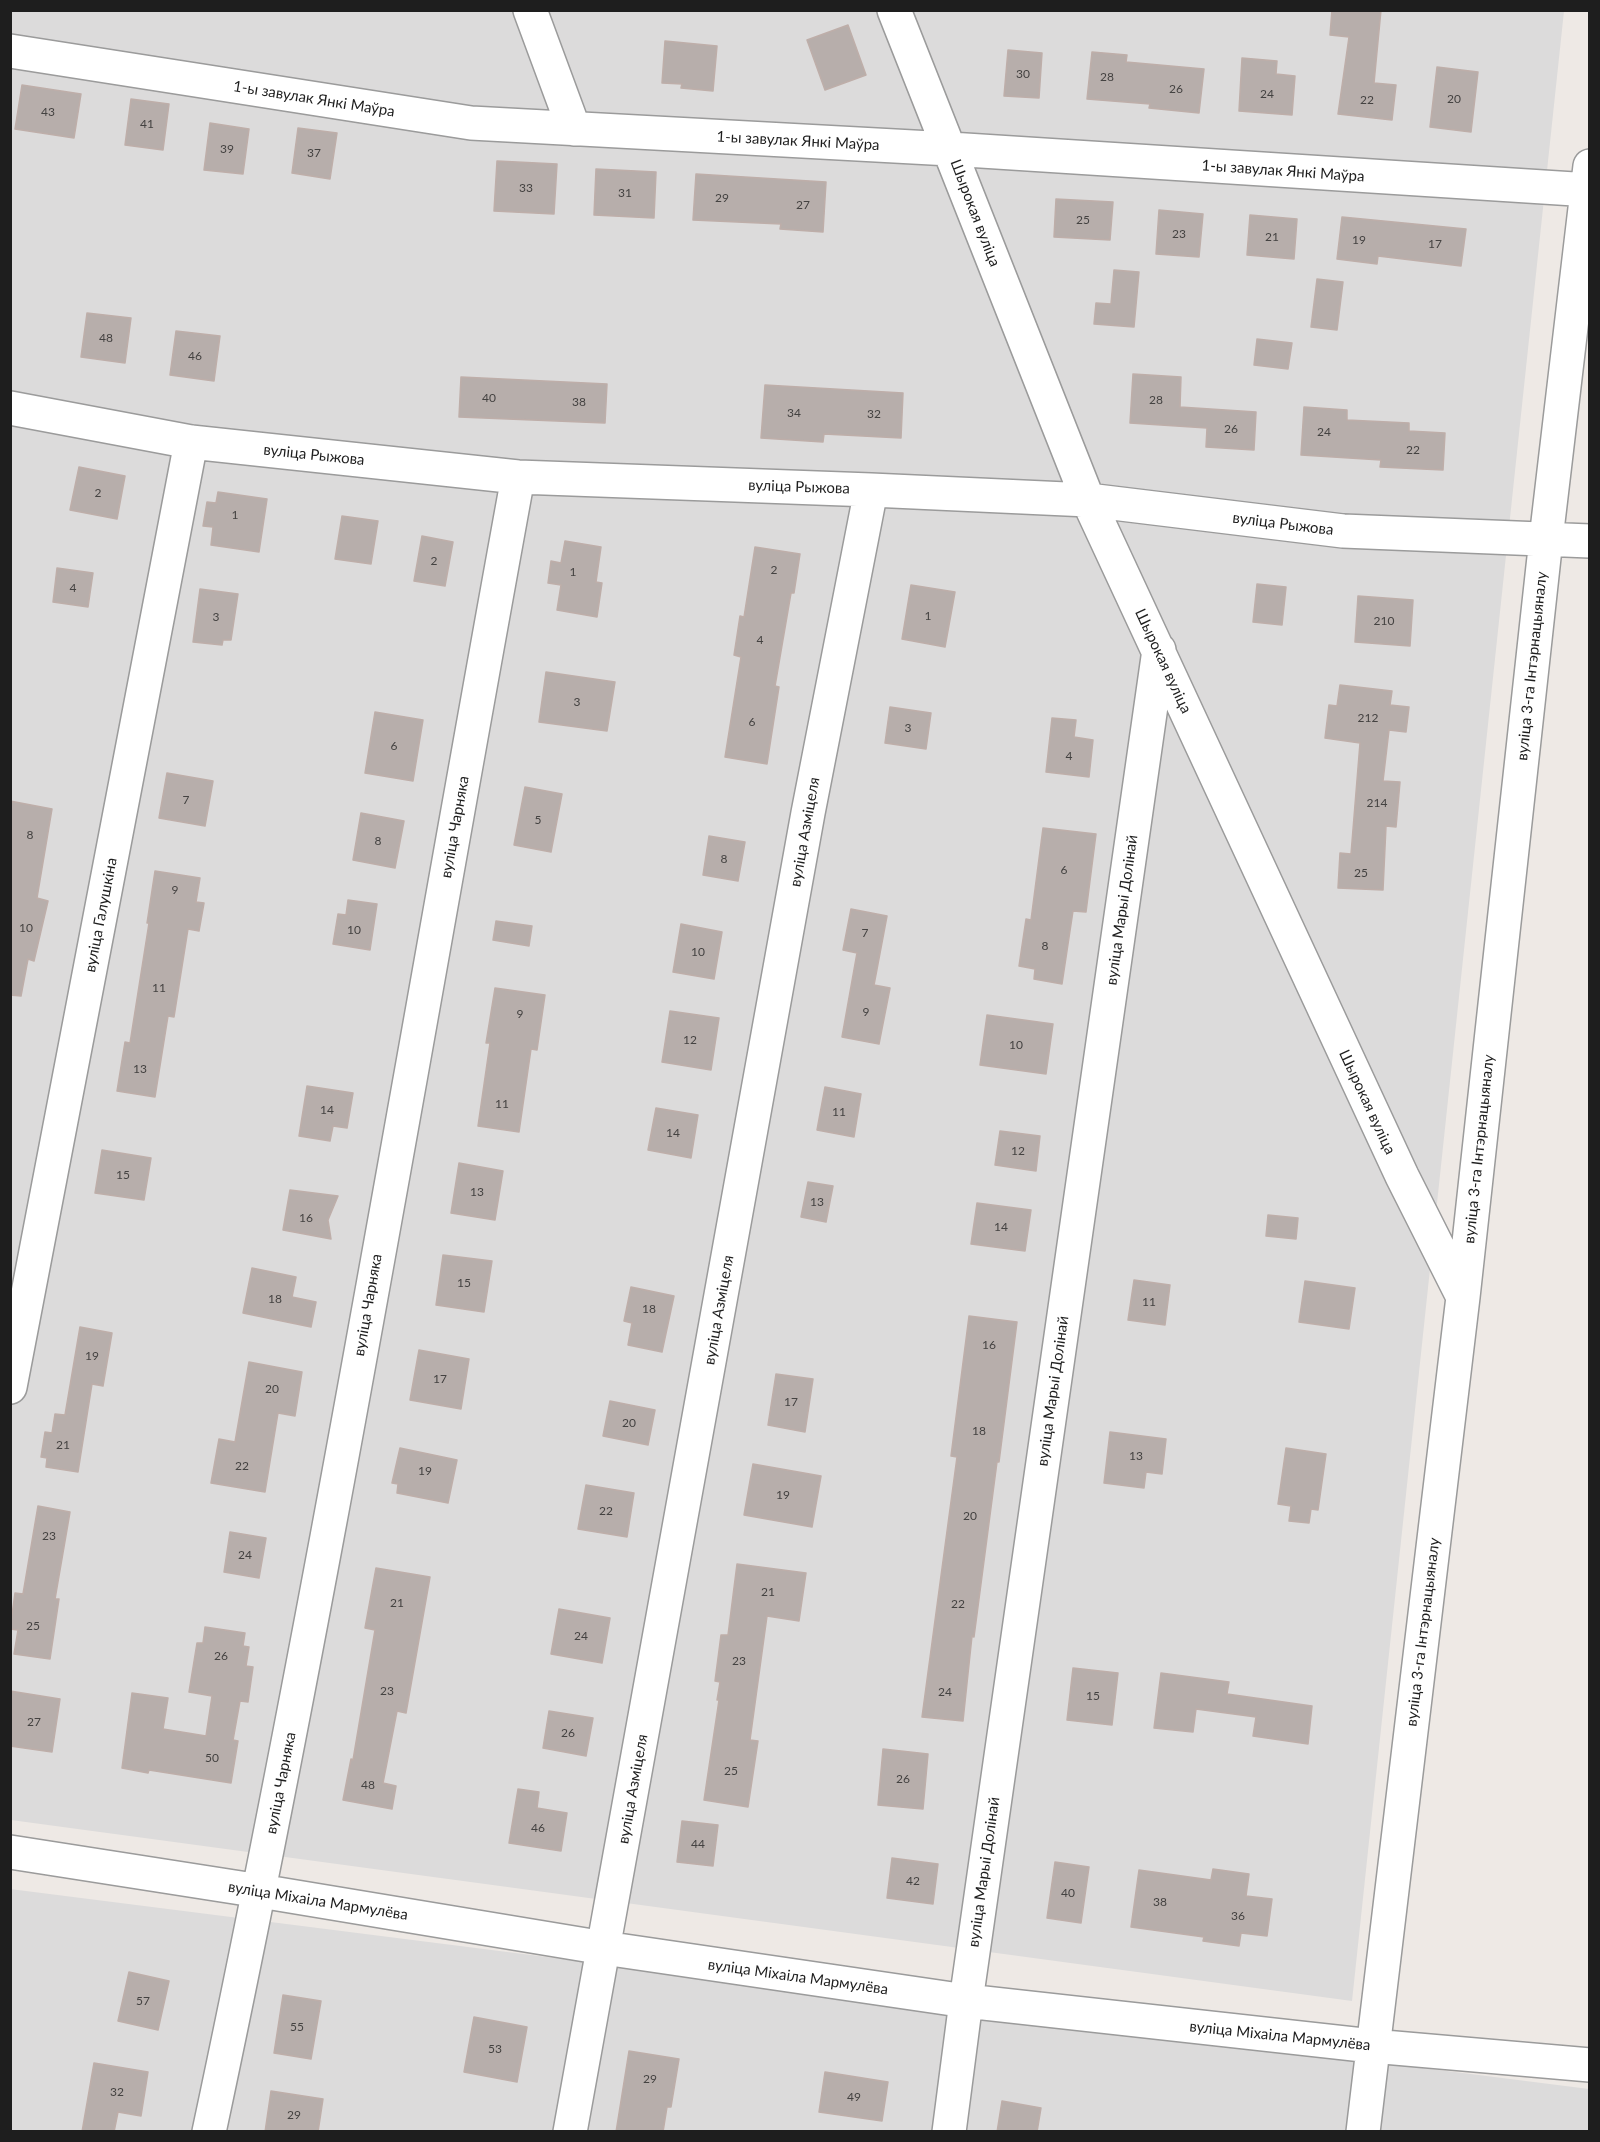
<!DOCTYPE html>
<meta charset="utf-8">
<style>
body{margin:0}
#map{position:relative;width:1600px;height:2142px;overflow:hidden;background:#eee9e5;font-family:Lato,sans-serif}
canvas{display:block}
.frame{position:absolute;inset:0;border:12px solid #1e1e1e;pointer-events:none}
</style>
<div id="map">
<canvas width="1600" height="2142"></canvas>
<div class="frame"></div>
</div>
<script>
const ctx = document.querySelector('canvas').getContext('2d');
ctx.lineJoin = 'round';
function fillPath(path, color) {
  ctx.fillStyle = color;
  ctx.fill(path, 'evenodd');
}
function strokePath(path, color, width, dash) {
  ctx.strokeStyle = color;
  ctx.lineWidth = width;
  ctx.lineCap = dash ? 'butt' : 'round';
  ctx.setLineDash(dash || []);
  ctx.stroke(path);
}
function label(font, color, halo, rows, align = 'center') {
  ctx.font = font + ' Lato,sans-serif';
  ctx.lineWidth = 4.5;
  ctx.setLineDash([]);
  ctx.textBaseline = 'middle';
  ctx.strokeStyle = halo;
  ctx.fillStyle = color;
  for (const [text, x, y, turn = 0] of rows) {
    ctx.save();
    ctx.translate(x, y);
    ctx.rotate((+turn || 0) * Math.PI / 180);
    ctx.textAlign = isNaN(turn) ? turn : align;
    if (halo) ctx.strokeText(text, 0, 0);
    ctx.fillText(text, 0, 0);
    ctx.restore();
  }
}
fillPath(new Path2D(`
 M 11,11 L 1564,11 L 1352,2001 L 11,1820 Z
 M 10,1889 L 1589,2089 L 1589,2131 L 11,2131 Z`), '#dcdbdb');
const building = new Path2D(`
 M 1332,10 L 1381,10 L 1374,83 L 1396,85 L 1392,120 L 1338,114 L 1349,37 L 1330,35 Z
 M 848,25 L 866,75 L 825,90 L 807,40 Z
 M 665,41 L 717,46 L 713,91 L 681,88 L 682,84 L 662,83 Z
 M 1008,50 L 1042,53 L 1039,98 L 1004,96 Z
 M 1092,52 L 1127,55 L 1126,62 L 1204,69 L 1199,113 L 1149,108 L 1150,104 L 1087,99 Z
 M 1242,58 L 1277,61 L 1276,74 L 1295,76 L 1292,115 L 1239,111 Z
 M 1437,67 L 1478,72 L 1471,132 L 1430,127 Z
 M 22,85 L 81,94 L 74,138 L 15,129 Z
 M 131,99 L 169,104 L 163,150 L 125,145 Z
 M 210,123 L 249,129 L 243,174 L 204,170 Z
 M 298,128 L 337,133 L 330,179 L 292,173 Z
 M 497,161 L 557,164 L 554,214 L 494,211 Z
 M 596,169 L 656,172 L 654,218 L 594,215 Z
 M 696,174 L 826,182 L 823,232 L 780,229 L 781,224 L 693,220 Z
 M 1056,199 L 1113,202 L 1110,240 L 1054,237 Z
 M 1159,210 L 1203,214 L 1199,257 L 1156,254 Z
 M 1250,215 L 1297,219 L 1294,259 L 1247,255 Z
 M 1342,217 L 1466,229 L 1461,266 L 1378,256 L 1377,264 L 1337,259 Z
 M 1114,270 L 1139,272 L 1134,327 L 1094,324 L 1096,303 L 1111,304 Z
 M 1317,279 L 1343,282 L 1337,330 L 1311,327 Z
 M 87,313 L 131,318 L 125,363 L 81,357 Z
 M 176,331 L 220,336 L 214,381 L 170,375 Z
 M 1257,339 L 1292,343 L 1288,369 L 1254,365 Z
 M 1133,374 L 1181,377 L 1180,407 L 1256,412 L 1254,450 L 1206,447 L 1207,428 L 1130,423 Z
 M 461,377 L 607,384 L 605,423 L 459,417 Z
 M 765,385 L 903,393 L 901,438 L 824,434 L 823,442 L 761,438 Z
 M 1304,407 L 1347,410 L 1347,420 L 1409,423 L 1409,431 L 1445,433 L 1443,470 L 1380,467 L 1381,460 L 1301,455 Z
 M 79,467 L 125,476 L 117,519 L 70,510 Z
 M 218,492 L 267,499 L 259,552 L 211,545 L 213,527 L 203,526 L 207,502 L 216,503 Z
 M 342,516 L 378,521 L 371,564 L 335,559 Z
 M 422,536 L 453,542 L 445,586 L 414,581 Z
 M 565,541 L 601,547 L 596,582 L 602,583 L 597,617 L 557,610 L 561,585 L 548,583 L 551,561 L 561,563 Z
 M 755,547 L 800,554 L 794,593 L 791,593 L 775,686 L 779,687 L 767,764 L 725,757 L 741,657 L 734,655 L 740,616 L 744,617 Z
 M 57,568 L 93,573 L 88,607 L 53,602 Z
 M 1257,584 L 1286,587 L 1282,625 L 1253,622 Z
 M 911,585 L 955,592 L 945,647 L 902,639 Z
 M 200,589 L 238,594 L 231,640 L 223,640 L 222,645 L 193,642 Z
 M 1358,596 L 1413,600 L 1410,646 L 1355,642 Z
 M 546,672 L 615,682 L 607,731 L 539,722 Z
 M 1340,685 L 1392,691 L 1390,705 L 1409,707 L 1406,732 L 1389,730 L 1383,781 L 1400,782 L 1396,827 L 1386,826 L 1383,890 L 1338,888 L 1340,853 L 1351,854 L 1360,743 L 1325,738 L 1329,705 L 1337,706 Z
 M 890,707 L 931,713 L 926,749 L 885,743 Z
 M 375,712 L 423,720 L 413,781 L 365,773 Z
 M 1052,718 L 1076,720 L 1074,737 L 1093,740 L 1089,777 L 1046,772 Z
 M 167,773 L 213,781 L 205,826 L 159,818 Z
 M 525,787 L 562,794 L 551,852 L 514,845 Z
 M 10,801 L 52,809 L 37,898 L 48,901 L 34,961 L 28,959 L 21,996 L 10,995 Z
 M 361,813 L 404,821 L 395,868 L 353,860 Z
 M 1043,828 L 1096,834 L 1086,912 L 1073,911 L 1062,984 L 1034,979 L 1035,969 L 1019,966 L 1026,919 L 1031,920 Z
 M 709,836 L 745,842 L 738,881 L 703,875 Z
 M 155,871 L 200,878 L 196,902 L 204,903 L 199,931 L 188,929 L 174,1017 L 168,1016 L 155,1097 L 117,1091 L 125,1042 L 130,1043 L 149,923 L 147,923 Z
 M 348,900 L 377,904 L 370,950 L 333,944 L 338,914 L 346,915 Z
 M 851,909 L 887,916 L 874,985 L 890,988 L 879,1044 L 842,1037 L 857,953 L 843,950 Z
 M 496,921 L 532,926 L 529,946 L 493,940 Z
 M 681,924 L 722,932 L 714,979 L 673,972 Z
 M 495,988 L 545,995 L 537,1050 L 531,1049 L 519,1132 L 478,1126 L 490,1043 L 486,1043 Z
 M 670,1011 L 719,1018 L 711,1070 L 662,1062 Z
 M 987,1015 L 1053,1024 L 1046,1074 L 980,1065 Z
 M 307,1086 L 353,1093 L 347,1128 L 333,1126 L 330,1141 L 299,1136 Z
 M 825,1087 L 861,1094 L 854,1137 L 817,1130 Z
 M 656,1108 L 698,1115 L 691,1158 L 648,1150 Z
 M 1000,1131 L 1040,1136 L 1036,1171 L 995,1165 Z
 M 102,1150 L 151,1158 L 144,1200 L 95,1193 Z
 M 459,1163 L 503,1171 L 495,1220 L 451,1213 Z
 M 808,1182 L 833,1186 L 826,1222 L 801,1217 Z
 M 290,1190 L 338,1196 L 328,1220 L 331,1239 L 283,1230 Z
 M 977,1203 L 1031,1210 L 1025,1251 L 971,1244 Z
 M 1268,1215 L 1298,1218 L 1296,1239 L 1266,1236 Z
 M 443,1255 L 492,1261 L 484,1312 L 436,1305 Z
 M 252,1268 L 296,1277 L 292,1297 L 316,1302 L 311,1327 L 243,1313 Z
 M 1134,1280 L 1170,1285 L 1165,1325 L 1128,1320 Z
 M 1305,1281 L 1355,1288 L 1349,1329 L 1299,1322 Z
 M 631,1287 L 674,1296 L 662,1352 L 628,1345 L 632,1323 L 624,1321 Z
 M 969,1316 L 1017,1322 L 999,1462 L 997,1462 L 974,1637 L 972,1636 L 963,1721 L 922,1717 L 957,1457 L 951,1456 Z
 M 80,1327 L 112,1333 L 103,1386 L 92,1384 L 78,1472 L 46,1467 L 47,1458 L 41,1457 L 45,1432 L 52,1433 L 55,1414 L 65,1415 Z
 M 419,1350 L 469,1359 L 461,1409 L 410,1400 Z
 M 249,1362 L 302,1372 L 295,1416 L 278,1413 L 265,1492 L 211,1483 L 219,1439 L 235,1442 Z
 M 776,1374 L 813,1379 L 805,1432 L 768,1425 Z
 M 610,1401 L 655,1410 L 648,1445 L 603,1436 Z
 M 1110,1432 L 1166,1439 L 1162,1474 L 1146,1472 L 1144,1488 L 1104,1483 Z
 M 400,1448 L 457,1460 L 448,1503 L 397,1493 L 398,1484 L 392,1483 Z
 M 1286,1448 L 1326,1454 L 1318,1510 L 1311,1509 L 1309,1523 L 1289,1521 L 1291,1506 L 1278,1504 Z
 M 753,1464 L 821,1476 L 812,1527 L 744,1515 Z
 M 586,1485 L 634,1493 L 627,1537 L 578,1529 Z
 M 38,1506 L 70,1512 L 55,1599 L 59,1599 L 50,1659 L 14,1654 L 18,1630 L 10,1629 L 15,1593 L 23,1594 Z
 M 230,1532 L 266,1538 L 259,1578 L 224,1572 Z
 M 737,1564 L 806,1573 L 799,1621 L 767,1616 L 750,1740 L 758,1741 L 748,1807 L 704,1800 L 719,1700 L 717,1700 L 720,1682 L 715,1681 L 721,1635 L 728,1635 Z
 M 376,1568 L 430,1577 L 406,1713 L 397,1711 L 383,1783 L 396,1786 L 392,1809 L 343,1800 L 351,1759 L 353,1760 L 375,1630 L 365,1628 Z
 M 559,1609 L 610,1618 L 602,1663 L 551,1654 Z
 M 205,1627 L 245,1633 L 243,1646 L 249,1647 L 246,1666 L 253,1667 L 248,1702 L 240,1701 L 233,1740 L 238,1741 L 231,1783 L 149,1770 L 148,1773 L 122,1768 L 132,1693 L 168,1698 L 163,1729 L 206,1736 L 212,1696 L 189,1692 L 197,1643 L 203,1643 Z
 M 1073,1668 L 1118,1673 L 1112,1725 L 1067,1720 Z
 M 1161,1673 L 1229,1682 L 1227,1694 L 1312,1706 L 1308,1744 L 1253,1736 L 1256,1717 L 1196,1709 L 1193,1732 L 1154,1728 Z
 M 10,1691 L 60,1699 L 52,1752 L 10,1746 Z
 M 549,1711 L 593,1718 L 586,1756 L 543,1748 Z
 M 883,1749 L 928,1754 L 923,1809 L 878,1805 Z
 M 518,1789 L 539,1792 L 537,1808 L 567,1813 L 561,1851 L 509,1843 Z
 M 682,1821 L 718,1825 L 713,1866 L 677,1862 Z
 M 892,1858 L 938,1864 L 933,1904 L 887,1898 Z
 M 1055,1862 L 1089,1867 L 1081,1923 L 1047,1918 Z
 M 1213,1869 L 1249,1874 L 1246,1896 L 1272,1899 L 1267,1936 L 1241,1933 L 1239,1946 L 1203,1941 L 1204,1937 L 1131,1927 L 1139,1870 L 1211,1880 Z
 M 129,1972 L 169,1981 L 158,2030 L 118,2021 Z
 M 283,1995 L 321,2001 L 311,2059 L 274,2053 Z
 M 474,2017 L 527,2027 L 517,2082 L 464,2072 Z
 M 629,2051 L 679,2059 L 671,2107 L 667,2107 L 663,2132 L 616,2132 Z
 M 94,2063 L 148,2072 L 141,2116 L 118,2112 L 114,2132 L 82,2132 Z
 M 825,2072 L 888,2082 L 882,2121 L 819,2112 Z
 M 271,2091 L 323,2099 L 318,2132 L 265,2132 Z
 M 1002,2101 L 1041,2108 L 1037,2132 L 997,2132 Z`);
fillPath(building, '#b7aeab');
strokePath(building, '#beaea9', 1.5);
const minor = new Path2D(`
 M 530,10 L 574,129
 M 894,10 L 1088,500 L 1402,1176 L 1463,1297
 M 10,51 L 471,123 L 950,149 L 1590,190
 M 10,408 L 191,442 L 518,477 L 871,490 L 1088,500 L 1343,531 L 1590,541
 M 10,1387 L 191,442
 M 10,1852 L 260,1891 L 604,1948 L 966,2001 L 1372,2046 L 1590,2065
 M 209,2132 C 326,1583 417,1029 518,477
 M 570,2132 L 808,813 L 871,490
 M 949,2132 L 966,2001 L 1159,650
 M 1363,2132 L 1463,1297 L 1546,539 L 1590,166`);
strokePath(minor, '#9b9b9b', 36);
strokePath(minor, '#fff', 33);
label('12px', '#444241', null, [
 ["30",1023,74],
 ["28",1107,77],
 ["26",1176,89],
 ["24",1267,94],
 ["20",1454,99],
 ["22",1367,100],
 ["43",48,112],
 ["41",147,124],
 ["39",227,149],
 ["37",314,153],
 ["33",526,188],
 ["31",625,193],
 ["29",722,198],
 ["27",803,205],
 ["25",1083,220],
 ["23",1179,234],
 ["21",1272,237],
 ["19",1359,240],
 ["17",1435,244],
 ["48",106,338],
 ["46",195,356],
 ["40",489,398],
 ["28",1156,400],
 ["38",579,402],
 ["34",794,413],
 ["32",874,414],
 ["26",1231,429],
 ["24",1324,432],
 ["22",1413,450],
 ["2",98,493],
 ["1",235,515],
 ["2",434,561],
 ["2",774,570],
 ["1",573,572],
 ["4",73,588],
 ["1",928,616],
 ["3",216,617],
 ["210",1384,621],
 ["4",760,640],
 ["3",577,702],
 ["212",1368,718],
 ["6",752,722],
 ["3",908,728],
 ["6",394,746],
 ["4",1069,756],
 ["7",186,800],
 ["214",1377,803],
 ["5",538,820],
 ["8",30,835],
 ["8",378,841],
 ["8",724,859],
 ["6",1064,870],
 ["25",1361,873],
 ["9",175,890],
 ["10",26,928],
 ["10",354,930],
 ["7",865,933],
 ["8",1045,946],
 ["10",698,952],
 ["11",159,988],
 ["9",866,1012],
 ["9",520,1014],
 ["12",690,1040],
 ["10",1016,1045],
 ["13",140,1069],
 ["11",502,1104],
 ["14",327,1110],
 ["11",839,1112],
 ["14",673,1133],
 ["12",1018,1151],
 ["15",123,1175],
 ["13",477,1192],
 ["13",817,1202],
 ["16",306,1218],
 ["14",1001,1227],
 ["15",464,1283],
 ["18",275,1299],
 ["11",1149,1302],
 ["18",649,1309],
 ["16",989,1345],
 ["19",92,1356],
 ["17",440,1379],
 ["20",272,1389],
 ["17",791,1402],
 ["20",629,1423],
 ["18",979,1431],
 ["21",63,1445],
 ["13",1136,1456],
 ["22",242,1466],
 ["19",425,1471],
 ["19",783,1495],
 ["22",606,1511],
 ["20",970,1516],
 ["23",49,1536],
 ["24",245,1555],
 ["21",768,1592],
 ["21",397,1603],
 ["22",958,1604],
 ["25",33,1626],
 ["24",581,1636],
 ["26",221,1656],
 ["23",739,1661],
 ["23",387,1691],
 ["24",945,1692],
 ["15",1093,1696],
 ["27",34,1722],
 ["26",568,1733],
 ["50",212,1758],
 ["25",731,1771],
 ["26",903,1779],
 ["48",368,1785],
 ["46",538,1828],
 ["44",698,1844],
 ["42",913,1881],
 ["40",1068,1893],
 ["38",1160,1902],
 ["36",1238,1916],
 ["57",143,2001],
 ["55",297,2027],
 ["53",495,2049],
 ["29",650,2079],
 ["32",117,2092],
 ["49",854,2097],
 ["29",294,2115]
]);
label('15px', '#1e1e1e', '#fff', [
 ["1-ы завулак Янкі Маўра",314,99,9],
 ["1-ы завулак Янкі Маўра",798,141,3],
 ["1-ы завулак Янкі Маўра",1283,171,4],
 ["Шырокая вуліца",975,213,69],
 ["вуліца Рыжова",314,455,6],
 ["вуліца Рыжова",799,487,2],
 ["вуліца Рыжова",1283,524,7],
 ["Шырокая вуліца",1163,661,65],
 ["вуліца 3-га Інтэрнацыяналу",1532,666,-84],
 ["вуліца Чарняка",455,827,-80],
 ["вуліца Азміцеля",805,832,-80],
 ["вуліца Марыі Долінай",1122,910,-82],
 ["вуліца Галушкіна",101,915,-79],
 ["Шырокая вуліца",1367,1102,65],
 ["вуліца 3-га Інтэрнацыяналу",1479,1149,-84],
 ["вуліца Чарняка",368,1305,-80],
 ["вуліца Азміцеля",719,1310,-80],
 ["вуліца Марыі Долінай",1053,1391,-82],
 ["вуліца 3-га Інтэрнацыяналу",1423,1632,-83],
 ["вуліца Чарняка",281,1783,-79],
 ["вуліца Азміцеля",633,1789,-80],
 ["вуліца Марыі Долінай",984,1872,-82],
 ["вуліца Міхаіла Мармулёва",318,1901,9],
 ["вуліца Міхаіла Мармулёва",798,1977,8],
 ["вуліца Міхаіла Мармулёва",1280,2036,6]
]);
</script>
